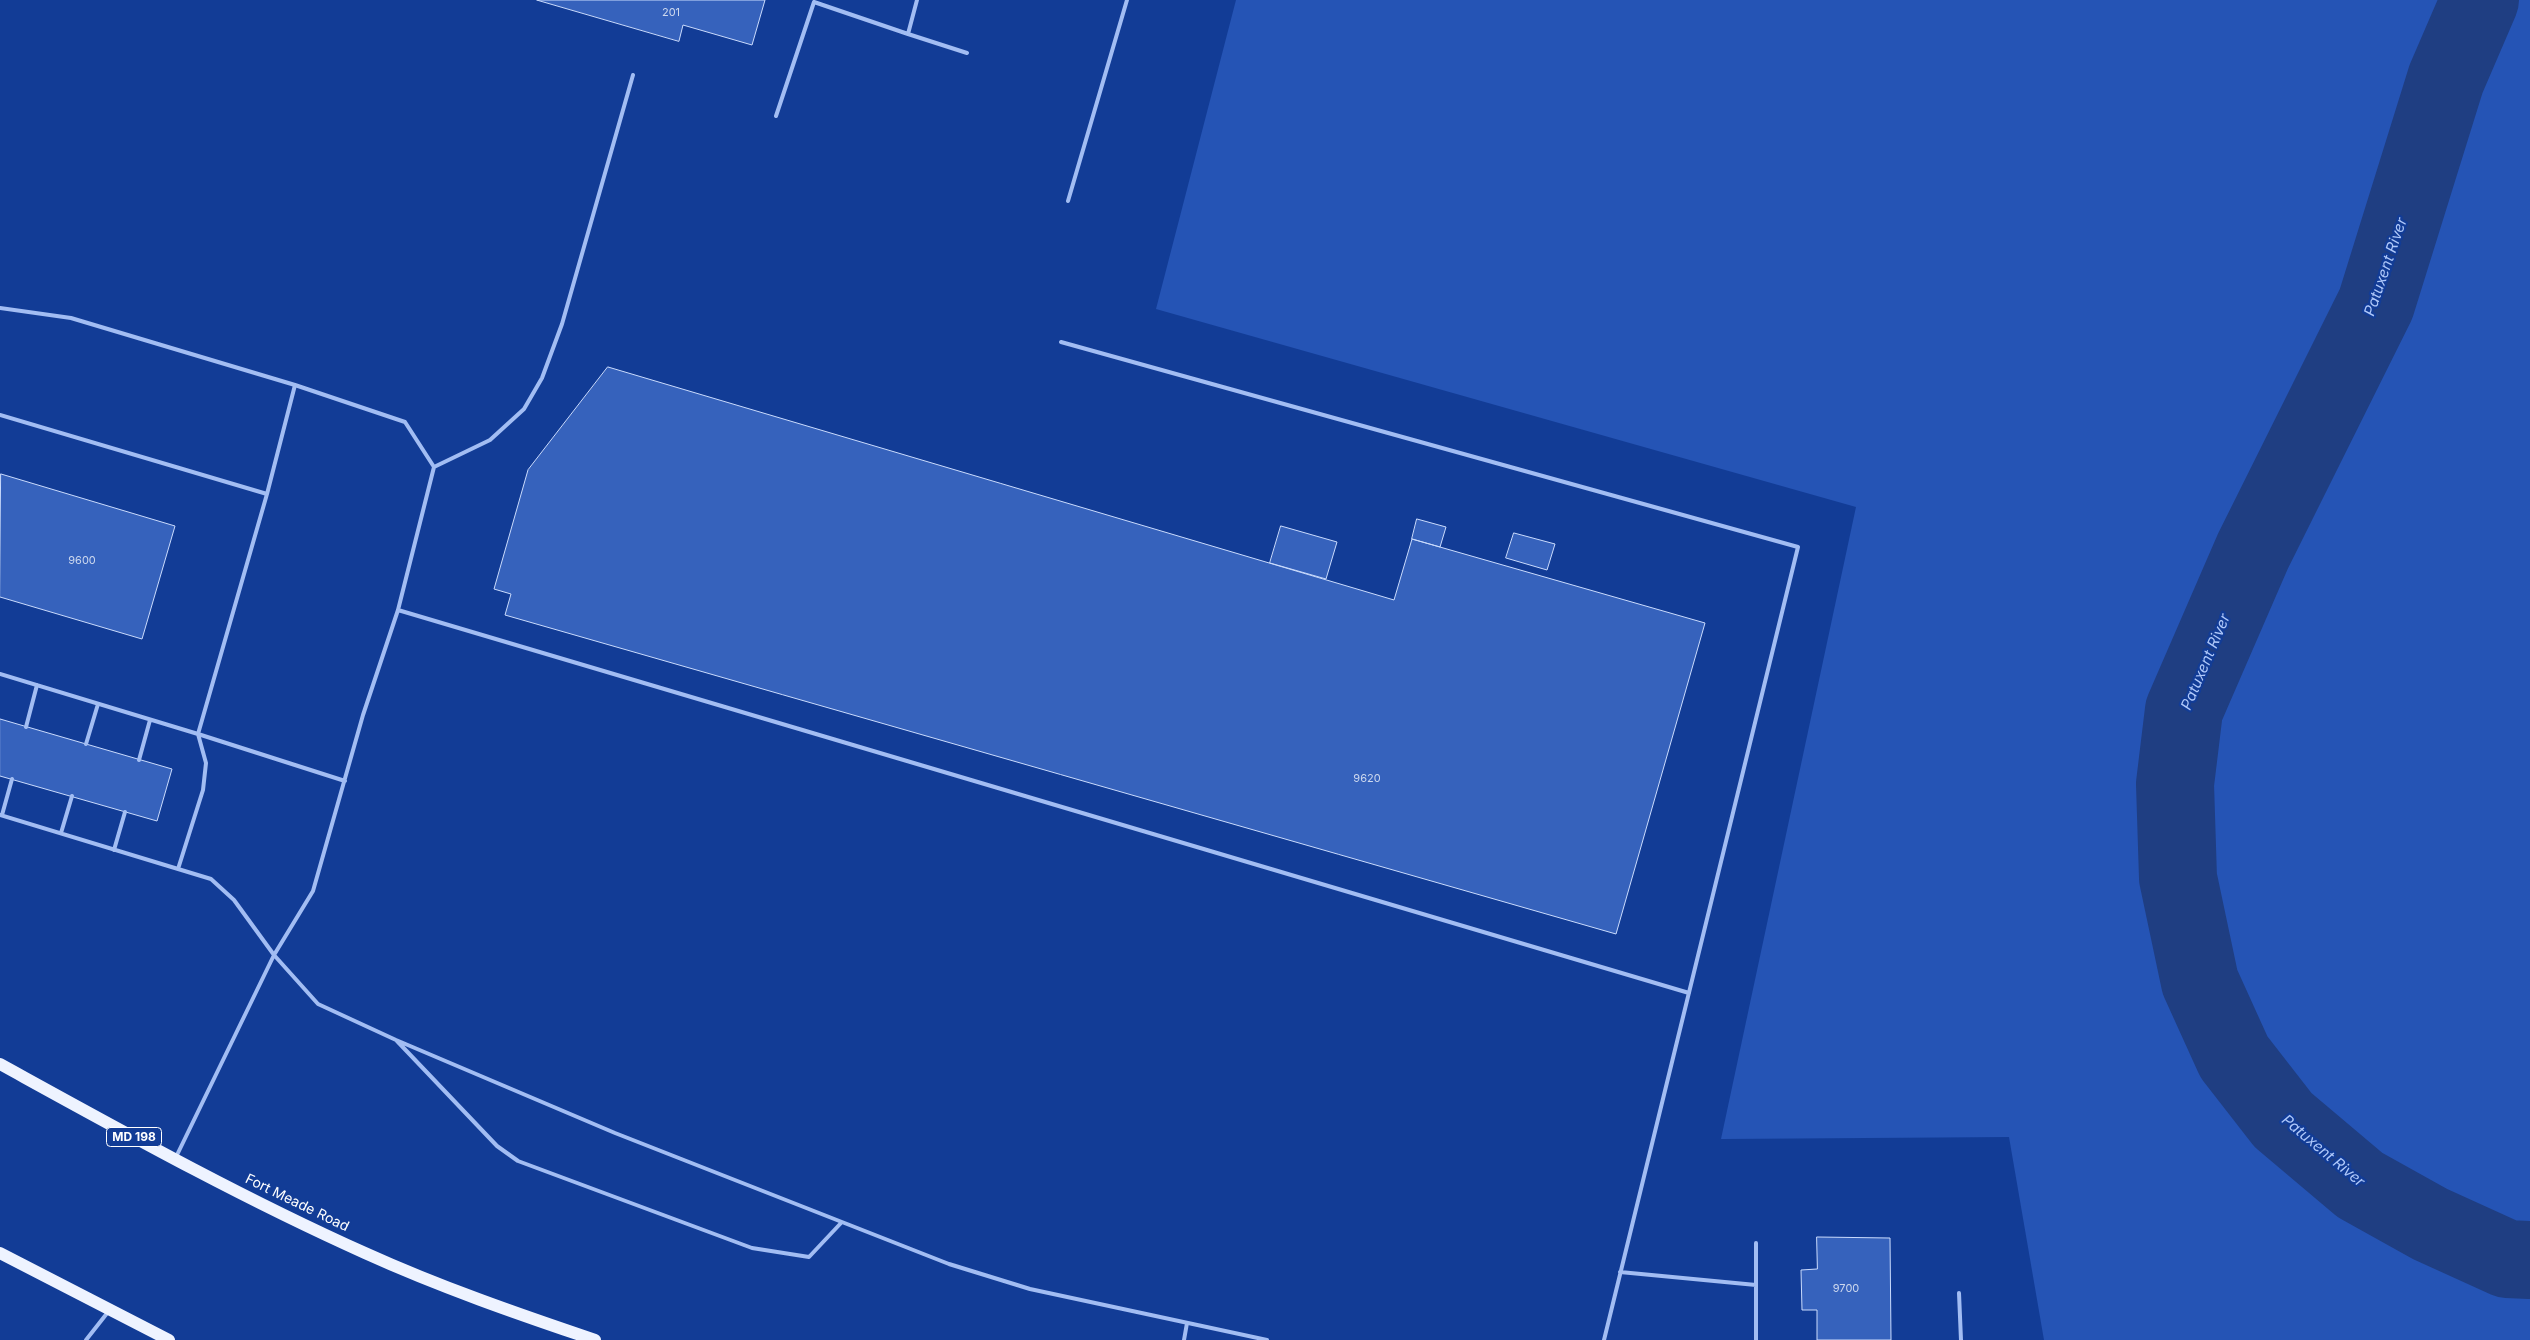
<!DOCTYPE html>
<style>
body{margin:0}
canvas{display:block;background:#123c96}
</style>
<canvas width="2530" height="1340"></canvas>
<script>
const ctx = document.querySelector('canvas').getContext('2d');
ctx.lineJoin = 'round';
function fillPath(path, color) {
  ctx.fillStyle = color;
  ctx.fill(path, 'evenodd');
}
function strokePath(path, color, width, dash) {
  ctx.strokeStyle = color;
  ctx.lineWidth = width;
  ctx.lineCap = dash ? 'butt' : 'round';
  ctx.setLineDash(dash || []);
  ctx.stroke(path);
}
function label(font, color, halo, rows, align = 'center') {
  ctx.font = font + ' Inter,sans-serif';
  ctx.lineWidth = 4.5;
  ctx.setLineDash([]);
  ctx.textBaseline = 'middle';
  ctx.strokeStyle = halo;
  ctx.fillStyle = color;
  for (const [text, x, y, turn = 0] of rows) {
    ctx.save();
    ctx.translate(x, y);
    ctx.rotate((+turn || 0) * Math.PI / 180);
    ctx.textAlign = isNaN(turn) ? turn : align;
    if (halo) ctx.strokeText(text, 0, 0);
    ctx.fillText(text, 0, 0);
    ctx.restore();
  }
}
fillPath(new Path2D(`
 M 1236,0 L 2530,0 L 2530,1340 L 2044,1340 L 2009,1137 L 1721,1139 L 1856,507 L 1156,309 Z`), '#2554b5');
strokePath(new Path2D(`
 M 2480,0 L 2446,79 L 2376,304 L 2253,551 L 2184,710 L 2175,784 L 2178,878 L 2200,982 L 2234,1057 L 2283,1120 L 2360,1185 L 2430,1224 L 2507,1259 L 2530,1260`), '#1f3e82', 78);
const building = new Path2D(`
 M 537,0 L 765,0 L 752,45 L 683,25 L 679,41 Z
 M 608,367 L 1394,600 L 1412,539 L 1705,623 L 1616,934 L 505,615 L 511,594 L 494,589 L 528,470 Z
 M 1,474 L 175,526 L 142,639 L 0,597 Z
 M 1417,519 L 1446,527 L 1440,547 L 1412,539 Z
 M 1281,526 L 1337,542 L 1326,579 L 1270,563 Z
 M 1514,533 L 1555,544 L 1547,570 L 1506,558 Z
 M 0,719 L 172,769 L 157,821 L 0,776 Z
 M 1817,1237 L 1890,1238 L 1891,1340 L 1817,1340 L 1817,1310 L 1802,1310 L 1801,1270 L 1817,1269 Z`);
fillPath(building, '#3662bc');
strokePath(building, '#cadbfd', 1);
strokePath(new Path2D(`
 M 908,34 L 967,53
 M 776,116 L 814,2 L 908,34 L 917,0
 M 1068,201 L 1127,0
 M 0,308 L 71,318 L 295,385 L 405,422 L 434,467 L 398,610 L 363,715 L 313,891 L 274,955 L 176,1157
 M 1061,342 L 1798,547 L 1604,1340
 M 0,415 L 267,494 L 295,385
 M 434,467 L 490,440 L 524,409 L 542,378 L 562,324 L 633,75
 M 398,610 L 1689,993
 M 0,674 L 198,734 L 267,494
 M 26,727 L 37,685
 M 198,734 L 345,781
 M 86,744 L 98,704
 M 139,760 L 150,720
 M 0,815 L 211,879 L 234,900 L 274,955 L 318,1004 L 396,1040 L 615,1133 L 949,1264 L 1030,1289 L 1267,1340
 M 2,815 L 12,779
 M 61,833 L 72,796
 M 114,850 L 125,812
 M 178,869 L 203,790 L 206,763 L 198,734
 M 397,1041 L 497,1146 L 518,1161 L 752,1248 L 809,1257 L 841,1223
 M 1620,1272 L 1756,1285
 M 1959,1293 L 1961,1340
 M 86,1340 L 108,1312
 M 1184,1340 L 1187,1323
 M 1756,1340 L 1756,1243`), '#a2bdf3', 4);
strokePath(new Path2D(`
 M 0,1064 C 120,1130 240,1197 365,1253 C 440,1287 518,1314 595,1340
 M 0,1253 L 169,1340`), '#eef3ff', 12);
label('11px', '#cdd8ee', null, [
 ["201",671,13],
 ["9600",82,561],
 ["9620",1367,779],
 ["9700",1846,1289]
]);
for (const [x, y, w] of [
 [134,1137,55]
]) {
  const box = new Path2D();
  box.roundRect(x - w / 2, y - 9.5, w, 19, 4);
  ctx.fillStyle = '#123c96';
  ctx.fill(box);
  strokePath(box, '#fff', 1);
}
label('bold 12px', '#fff', null, [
 ["MD 198",134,1137]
]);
label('14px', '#fff', '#123c96', [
 ["Fort Meade Road",297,1203,26]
]);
label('italic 15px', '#afc8fa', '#123c96', [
 ["Patuxent River",2386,267,-71],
 ["Patuxent River",2206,662,-67],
 ["Patuxent River",2323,1151,40]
]);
</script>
